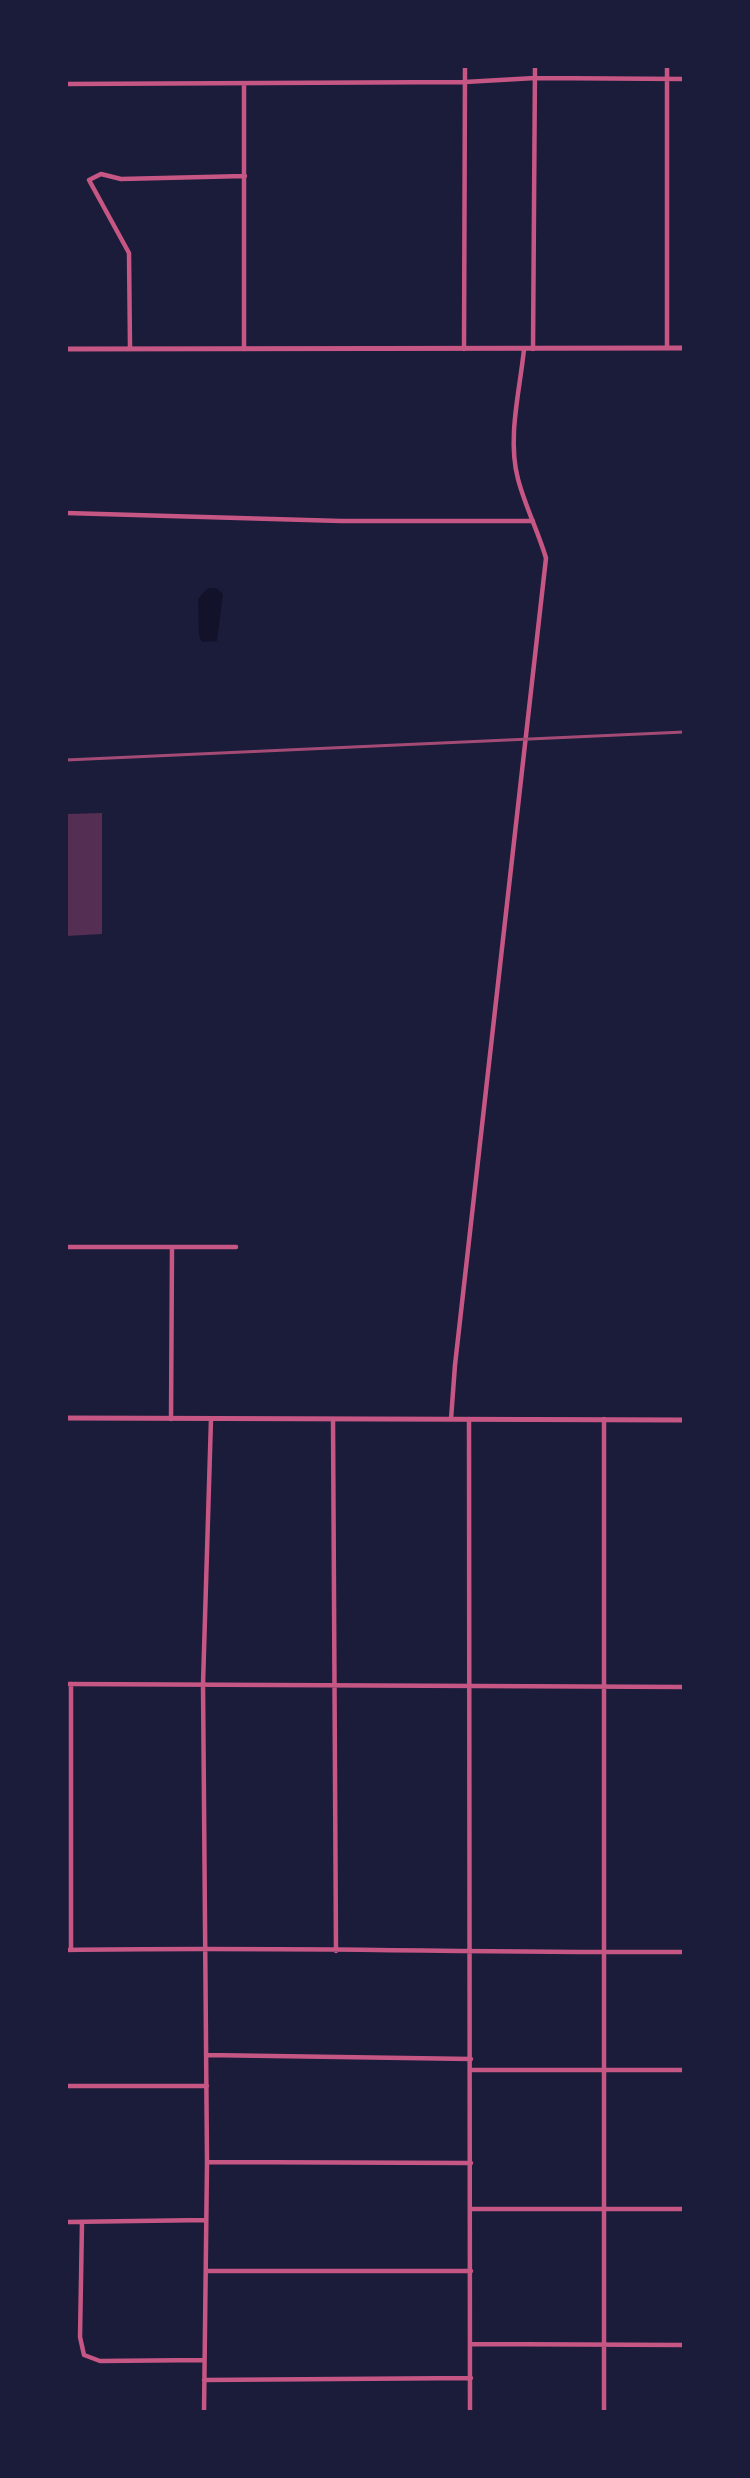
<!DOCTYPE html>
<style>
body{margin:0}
#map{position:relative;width:750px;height:2478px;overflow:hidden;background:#1b1b3a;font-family:"PT Sans",sans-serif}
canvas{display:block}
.frame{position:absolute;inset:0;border:68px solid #1b1b3a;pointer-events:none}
</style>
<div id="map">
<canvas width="750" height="2478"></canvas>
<div class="frame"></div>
</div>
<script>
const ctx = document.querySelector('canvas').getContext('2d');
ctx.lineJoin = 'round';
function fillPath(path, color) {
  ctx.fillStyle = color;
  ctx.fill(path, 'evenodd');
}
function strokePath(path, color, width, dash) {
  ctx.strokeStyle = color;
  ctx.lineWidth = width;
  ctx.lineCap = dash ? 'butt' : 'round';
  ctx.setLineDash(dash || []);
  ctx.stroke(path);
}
fillPath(new Path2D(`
 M 208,588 L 216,588 L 223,594 L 217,641 L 202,642 L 199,636 L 198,599 Z`), '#12122b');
fillPath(new Path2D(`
 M 102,813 L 102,934 L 66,936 L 66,814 Z`), '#542f53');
strokePath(new Path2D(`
 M 667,66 L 667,348
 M 66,84 L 465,82 L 535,78 L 684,79
 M 130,348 L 129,253 L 89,180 L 101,174 L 121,179 L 245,176
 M 244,349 L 244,84
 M 464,349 L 465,66
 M 533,349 L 535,66
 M 66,513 L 341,521 L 533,521
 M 66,1247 L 236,1247
 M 171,1419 L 172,1247
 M 333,1419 L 336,1951
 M 451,1419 L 455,1365 L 546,558 C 538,531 525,506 518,479 C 507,438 520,390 524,349
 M 469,1419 L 470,2412
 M 66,1684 L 684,1687
 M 66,1950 C 272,1946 478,1953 684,1952
 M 71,1950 L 71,1684
 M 206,2055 L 471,2059
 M 471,2070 L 684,2070
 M 66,2086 L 207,2086
 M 207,2162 L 471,2163
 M 471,2209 L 684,2209
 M 66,2222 L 206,2220
 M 82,2222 L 80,2337 L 84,2355 L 100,2361 L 204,2360
 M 206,2271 L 471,2271
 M 471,2344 L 684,2345
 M 204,2380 L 471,2378
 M 204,2412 L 207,2162 L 203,1684 L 211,1419
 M 604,2412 L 604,1419`), '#c65784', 4.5);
strokePath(new Path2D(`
 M 66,349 L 684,348
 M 66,1418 L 684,1420`), '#c65784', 5);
strokePath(new Path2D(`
 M 66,760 L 684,732`), '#a44b75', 3);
</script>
